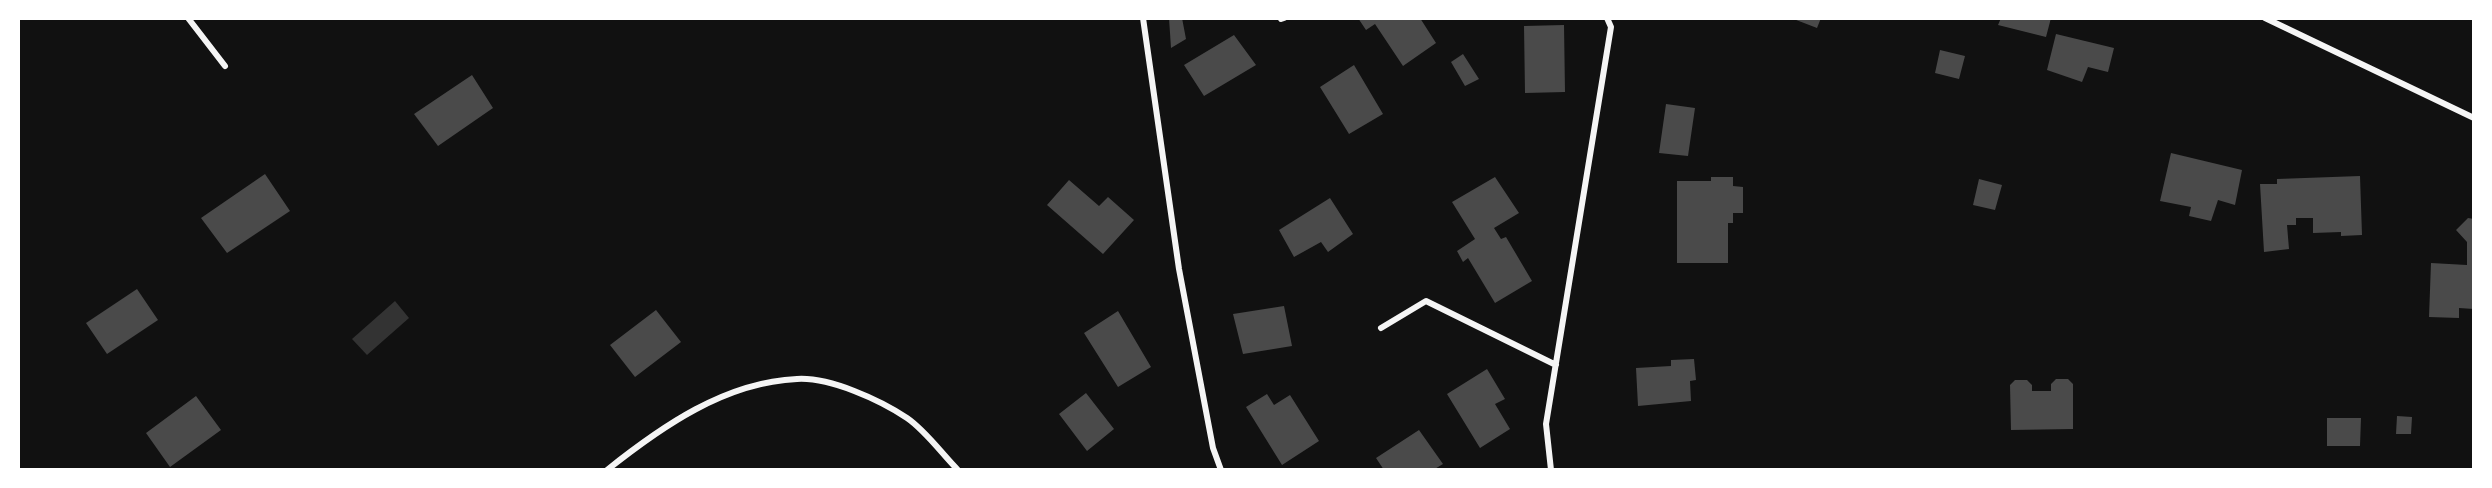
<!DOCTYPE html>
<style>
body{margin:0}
#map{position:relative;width:2492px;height:488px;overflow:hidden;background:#111;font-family:"PT Sans",sans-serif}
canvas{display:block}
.frame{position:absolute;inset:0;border:20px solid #fff;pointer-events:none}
</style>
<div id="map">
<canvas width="2492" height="488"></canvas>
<div class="frame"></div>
</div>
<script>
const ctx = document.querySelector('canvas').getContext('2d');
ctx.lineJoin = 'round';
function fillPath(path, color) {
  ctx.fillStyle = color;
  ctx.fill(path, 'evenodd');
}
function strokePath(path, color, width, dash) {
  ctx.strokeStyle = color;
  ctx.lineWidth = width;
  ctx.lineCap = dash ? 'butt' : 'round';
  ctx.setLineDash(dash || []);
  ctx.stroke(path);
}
fillPath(new Path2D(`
 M 395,301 L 409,318 L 367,355 L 352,339 Z`), '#333');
fillPath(new Path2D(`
 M 1169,18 L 1182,18 L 1186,39 L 1171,48 Z
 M 1358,18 L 1420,18 L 1436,43 L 1403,66 L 1375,24 L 1366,30 Z
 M 1791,18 L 1821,18 L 1817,28 Z
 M 2001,18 L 2051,18 L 2046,37 L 1998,25 Z
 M 1564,25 L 1565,92 L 1525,93 L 1524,26 Z
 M 2056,34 L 2114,48 L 2108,72 L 2088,67 L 2082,82 L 2047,70 Z
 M 1234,35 L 1256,65 L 1204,96 L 1184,65 Z
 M 1940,50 L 1965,56 L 1959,79 L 1935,73 Z
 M 1463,54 L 1479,79 L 1465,86 L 1451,62 Z
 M 1354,65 L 1383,114 L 1349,134 L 1320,87 Z
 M 472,75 L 493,108 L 438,146 L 414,114 Z
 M 1666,104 L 1695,108 L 1688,156 L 1659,153 Z
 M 2171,153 L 2242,170 L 2235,205 L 2218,200 L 2211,221 L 2189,216 L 2191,207 L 2160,201 Z
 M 265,174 L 290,211 L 227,253 L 201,218 Z
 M 2360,176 L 2362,235 L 2341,236 L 2341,232 L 2313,233 L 2313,218 L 2296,218 L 2296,225 L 2287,225 L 2289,249 L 2264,252 L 2260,184 L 2277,184 L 2277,179 Z
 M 1495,177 L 1519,213 L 1494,228 L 1501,239 L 1506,237 L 1532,281 L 1495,303 L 1468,258 L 1463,262 L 1457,251 L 1475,239 L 1452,202 Z
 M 1711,177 L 1733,177 L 1733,186 L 1743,187 L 1743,213 L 1733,213 L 1733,223 L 1728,223 L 1728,263 L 1677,263 L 1677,181 L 1711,181 Z
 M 1979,179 L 2002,185 L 1995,210 L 1973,205 Z
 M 1069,180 L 1099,206 L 1108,197 L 1134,220 L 1103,254 L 1047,205 Z
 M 1330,198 L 1353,234 L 1328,252 L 1321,242 L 1294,257 L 1279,230 Z
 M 2468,218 L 2474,219 L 2474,309 L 2459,308 L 2459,318 L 2429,317 L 2431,263 L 2467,265 L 2467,242 L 2456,230 Z
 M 137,289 L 158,320 L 107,354 L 86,323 Z
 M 1284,306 L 1292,346 L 1243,354 L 1233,314 Z
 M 656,310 L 681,342 L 635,377 L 610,345 Z
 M 1118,311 L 1151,367 L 1118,387 L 1084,333 Z
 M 1694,359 L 1696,380 L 1690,381 L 1691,401 L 1638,406 L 1636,368 L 1671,366 L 1671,360 Z
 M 1487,369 L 1505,399 L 1495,404 L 1510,429 L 1480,448 L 1447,394 Z
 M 2056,379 L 2068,379 L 2073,384 L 2073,429 L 2011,430 L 2010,385 L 2015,380 L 2027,380 L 2032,385 L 2032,391 L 2051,391 L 2051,384 Z
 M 1086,393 L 1114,429 L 1087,451 L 1059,414 Z
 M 1267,394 L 1274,405 L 1290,395 L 1319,441 L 1282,465 L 1246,407 Z
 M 196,396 L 221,430 L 170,467 L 146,433 Z
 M 2397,416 L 2412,417 L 2411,434 L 2396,434 Z
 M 2327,418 L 2361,418 L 2360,446 L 2327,446 Z
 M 1419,430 L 1443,464 L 1433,470 L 1384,470 L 1376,458 Z`), '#4a4a4a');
strokePath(new Path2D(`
 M 188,18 L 225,66
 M 1143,18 L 1179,269 L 1213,448 L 1221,470
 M 2265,18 L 2474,118
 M 1281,19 L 1284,18
 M 1381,328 L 1426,301 L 1556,365
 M 607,470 C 661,427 725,382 797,379 C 830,377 880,400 907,418 C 926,431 942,454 958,470
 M 1551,470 L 1546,424 L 1611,27 L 1607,18`), '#f5f5f5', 6);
</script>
